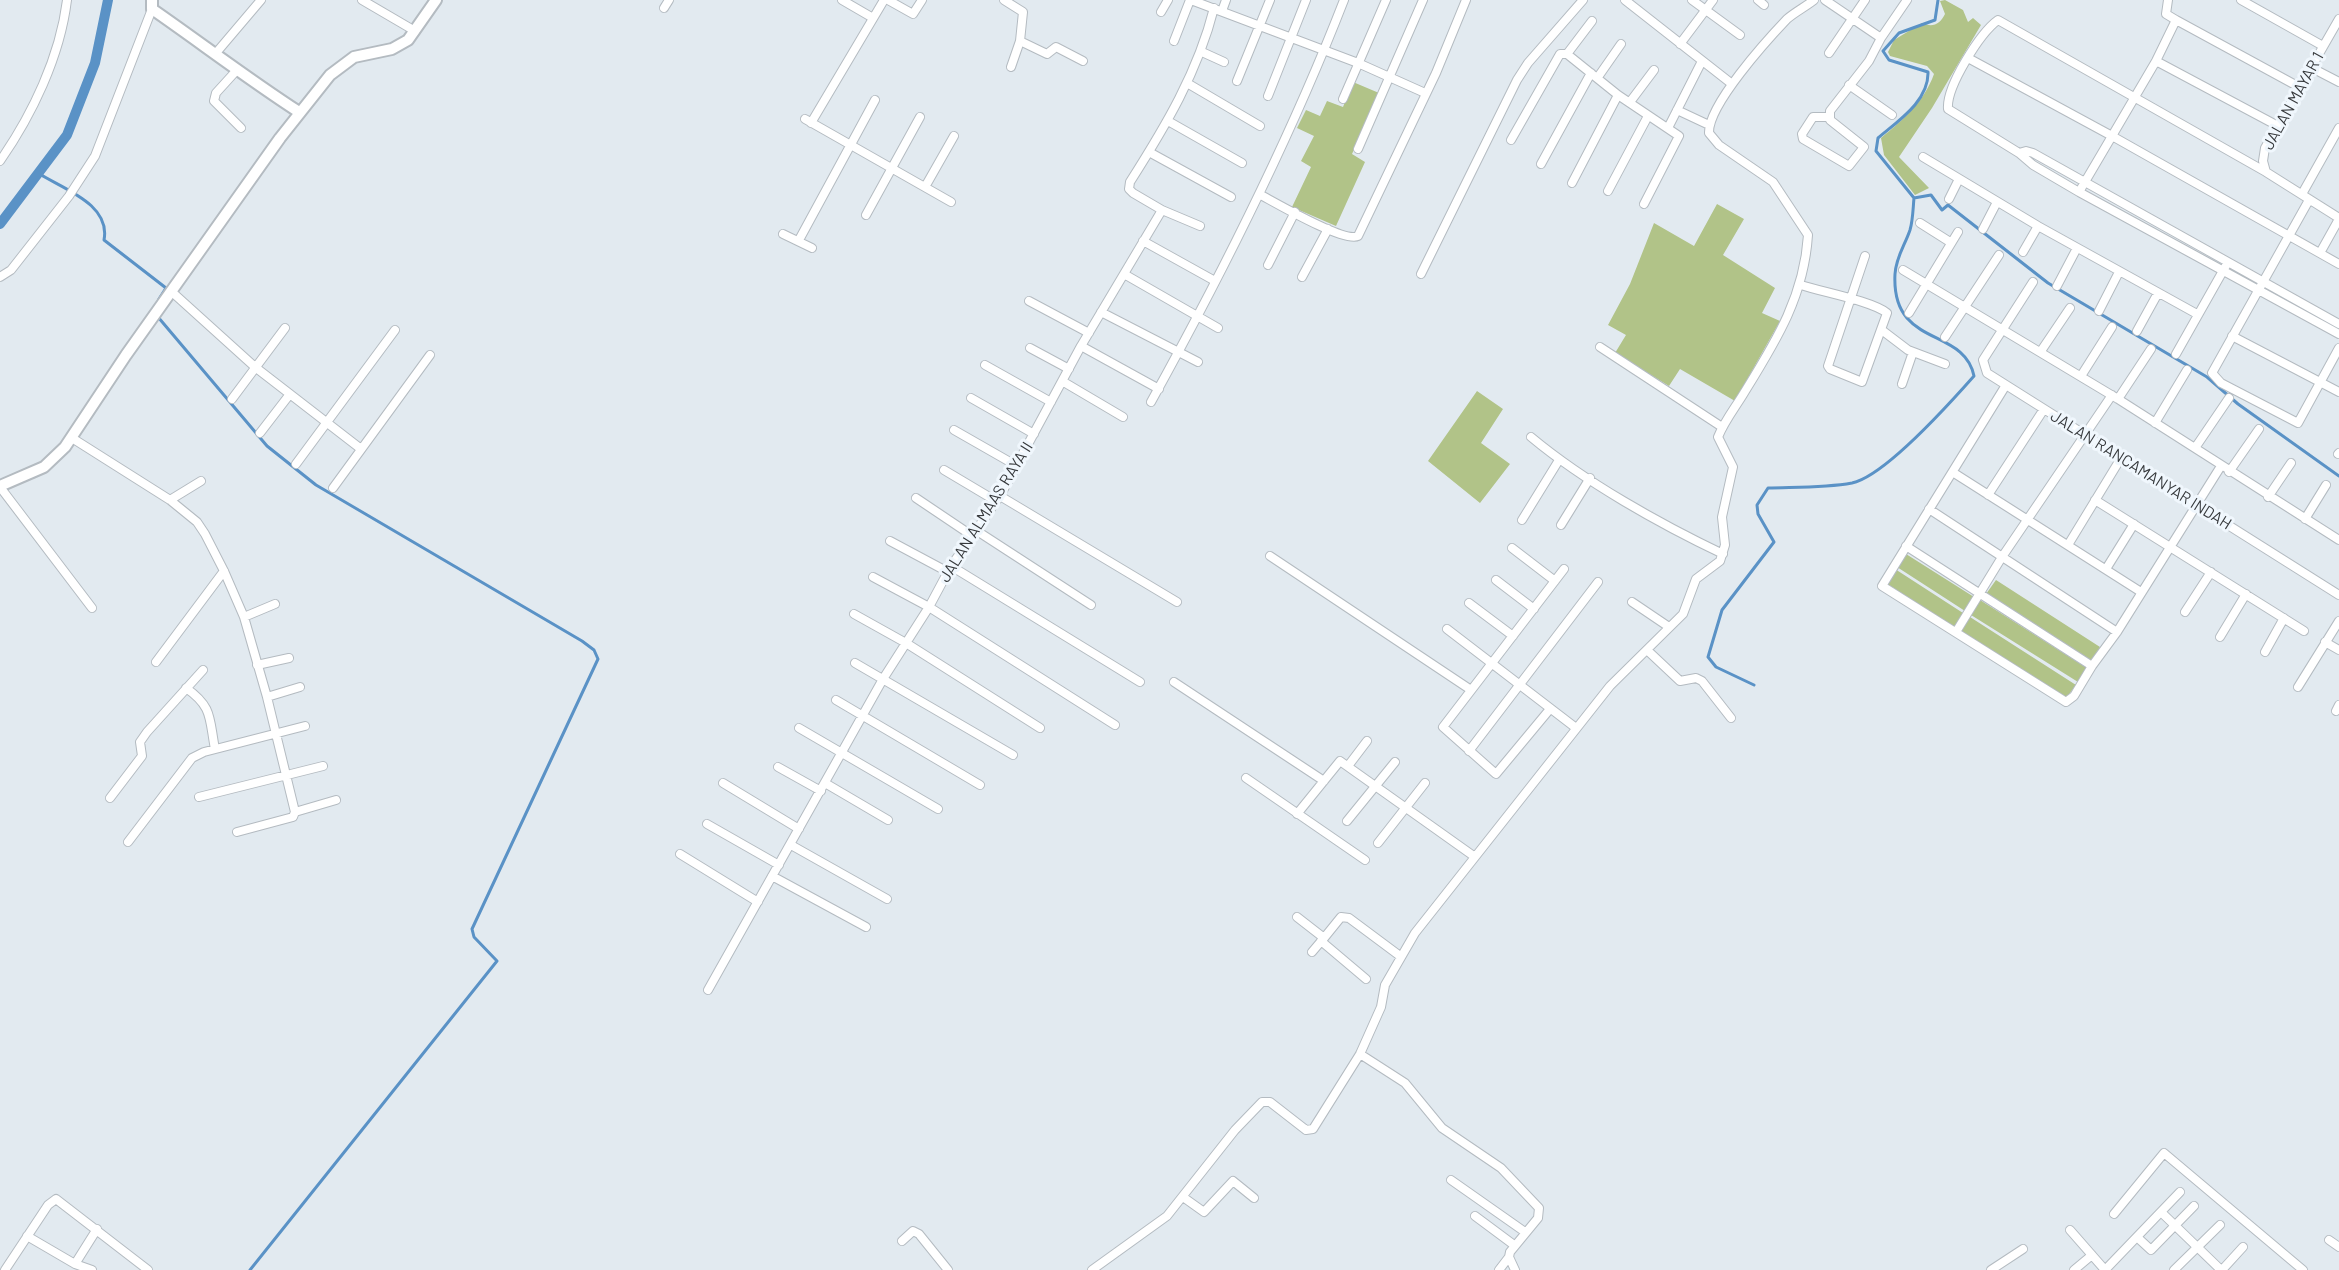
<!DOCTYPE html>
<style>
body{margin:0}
canvas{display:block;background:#e2eaf0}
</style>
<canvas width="2339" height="1270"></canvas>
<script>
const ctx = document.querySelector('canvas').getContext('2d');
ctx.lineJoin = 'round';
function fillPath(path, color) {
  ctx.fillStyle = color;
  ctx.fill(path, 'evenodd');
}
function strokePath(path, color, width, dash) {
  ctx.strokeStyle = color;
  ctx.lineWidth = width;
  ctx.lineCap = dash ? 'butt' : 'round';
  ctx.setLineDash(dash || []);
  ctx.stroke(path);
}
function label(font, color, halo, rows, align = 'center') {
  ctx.font = font + ' Barlow,sans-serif';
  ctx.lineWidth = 6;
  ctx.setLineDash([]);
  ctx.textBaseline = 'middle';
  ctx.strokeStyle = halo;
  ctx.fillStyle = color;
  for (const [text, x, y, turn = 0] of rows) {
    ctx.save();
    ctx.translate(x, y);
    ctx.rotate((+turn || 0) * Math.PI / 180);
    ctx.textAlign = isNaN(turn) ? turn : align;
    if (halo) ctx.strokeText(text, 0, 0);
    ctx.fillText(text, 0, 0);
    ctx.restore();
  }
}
fillPath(new Path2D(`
 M 1945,0 L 1963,10 L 1968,22 L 1973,18 L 1981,25 L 1932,108 L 1899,157 L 1929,188 L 1915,195 L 1884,155 L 1881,138 C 1903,120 1924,102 1934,74 L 1927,66 L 1890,56 L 1888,52 L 1894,40 L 1922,23 C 1933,28 1940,24 1945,14 L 1940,1 Z
 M 1353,82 L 1379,93 L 1352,154 L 1365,162 L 1336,226 L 1292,207 L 1311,167 L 1301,161 L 1314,136 L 1297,128 L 1306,110 L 1320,116 L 1327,101 L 1343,107 Z
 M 1717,204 L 1744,219 L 1723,255 L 1775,288 L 1762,313 L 1780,321 L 1735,401 L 1680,369 L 1669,386 L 1615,353 L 1626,335 L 1608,325 L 1630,284 L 1654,223 L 1694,246 Z
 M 1477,391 L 1503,409 L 1481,443 L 1510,464 L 1480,503 L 1428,461 Z
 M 1906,554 L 1974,597 L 1965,611 L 1897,567 Z
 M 1895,569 L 1963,613 L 1955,628 L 1886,583 Z
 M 1996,580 L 2100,647 L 2091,662 L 1986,594 Z
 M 1980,600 L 2087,668 L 2078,682 L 1971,615 Z
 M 1970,617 L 2076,685 L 2066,698 L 1961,632 Z`), '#b1c388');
strokePath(new Path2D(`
 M 38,173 C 63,189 111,204 104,240 L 166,288 L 159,299
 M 1914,198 L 1931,195 L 1942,210 L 1948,205 L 2048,283 L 2207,377 L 2238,404 L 2339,476
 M 158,317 L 267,446 L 316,485 L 582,641 L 594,650 L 598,659 L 472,929 L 474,937 L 497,961 L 250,1270
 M 1754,685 L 1716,667 L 1708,657 L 1722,610 L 1774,542 L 1758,514 L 1757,505 L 1768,488 C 1796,487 1825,488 1852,483 C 1885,476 1951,402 1974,376 C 1964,326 1891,349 1895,274 C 1896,257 1905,245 1910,230 C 1913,220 1913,208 1914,198 L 1876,151 L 1878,138 C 1898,121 1929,101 1928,72 L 1889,60 L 1883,51 L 1899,33 L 1935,20 L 1938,0`), '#5a92c6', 3);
strokePath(new Path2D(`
 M 0,224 L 67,135 L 95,63 L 108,0`), '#5a92c6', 10);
const minor = new Path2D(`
 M 362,0 L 415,31
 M 842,0 L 873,18
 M 888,0 L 913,14 L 922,0
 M 1004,0 L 1023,12 L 1020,41 L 1011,67
 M 1191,0 L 1358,63 L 1425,93
 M 1625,0 L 1732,84
 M 1692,0 L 1740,35
 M 1758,0 L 1764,5
 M 1825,0 L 1881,38 L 1907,0
 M 2241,0 L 2323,46
 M 664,8 L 669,0
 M 1222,11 L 1226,0
 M 1161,12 L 1168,0
 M 2339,19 L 2265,148 L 2263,161 L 2266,172 L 2339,218
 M 2176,20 L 2301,88
 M 1020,41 L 1047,54 L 1056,47 L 1083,61
 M 1174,41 L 1190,0
 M 1680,44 L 1713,0
 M 1202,52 L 1224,62
 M 216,53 L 261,0
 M 1829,53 L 1865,0
 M 1567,54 L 1618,95 L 1679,136 L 1644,204
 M 1968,58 L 2112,136 L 2156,61 L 2176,20 L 2166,14 L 2168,0
 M 2156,61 L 2278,126
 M 2312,68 L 2339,82
 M 236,71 L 216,93 L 214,101 L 241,128
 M 1598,77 L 1621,44
 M 1237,81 L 1270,0
 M 1187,83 L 1260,126
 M 1849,85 L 1892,115
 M 1268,96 L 1306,0
 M 1343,99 L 1386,0
 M 1630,102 L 1654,70
 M 1677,110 L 1709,125
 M 1829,117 L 1813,117 L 1802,134 L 1803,139 L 1849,166 L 1864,147 L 1830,120 L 1830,111 L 1869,61 L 1881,38
 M 805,119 L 951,202
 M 1168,121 L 1242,163
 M 811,123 L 884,0
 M 1668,128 L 1702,61
 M 1511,140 L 1560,54 L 1567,54 L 1592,21
 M 1358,149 L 1423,0
 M 1149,152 L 1231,197
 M 2019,153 L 1948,109 C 1946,87 1980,33 1998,20 L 2266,172
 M 1923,157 L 2038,226 L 2197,314
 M 0,161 C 32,115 60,57 67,0
 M 1541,164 L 1591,73
 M 1572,183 L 1618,95
 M 925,187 L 954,136
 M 1608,191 L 1648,116
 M 2079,192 L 2112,136 L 2339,264
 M 1259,194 C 1276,203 1344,243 1358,236 L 1436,73 L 1466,0
 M 2302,194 L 2339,128
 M 1949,199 L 1959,179
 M 2309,200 L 2212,373 L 2221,383 L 2298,423 L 2339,348
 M 1162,210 L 1200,226
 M 866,215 L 920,117
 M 1920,223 L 1950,242
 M 1983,229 L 1997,202
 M 783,234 L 812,248
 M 799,240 L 875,100
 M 1143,241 L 1215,281
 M 2023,252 L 2038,226
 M 2320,253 L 2339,219
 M 1268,265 L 1295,212
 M 1903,270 L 2118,399 L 2339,540
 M 1124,274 L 1218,328
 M 1421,274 L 1517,80 L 1528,63 L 1583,0
 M 0,277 L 11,270 L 69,196 L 95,156 L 152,9
 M 1302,277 L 1328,229
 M 2033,282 L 1983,360 L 1987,373 L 2339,595
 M 1801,285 C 1822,292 1872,301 1887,313 L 1862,382 L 1830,369 L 1828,366 L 1865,256
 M 2057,286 L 2077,248
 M 172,292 L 255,367 L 361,449
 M 1029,301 L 1089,333
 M 2099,311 L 2119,272
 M 1101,312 L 1198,362
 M 1909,313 L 1958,232
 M 2339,324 L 2033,153 L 2026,151 L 2019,153 L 2033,165 L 2079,192 L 2339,334
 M 1883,331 L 1908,350 L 1945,364
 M 2137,331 L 2158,293
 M 2232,336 L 2339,392
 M 1945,337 L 1999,255
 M 1081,346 L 1159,389
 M 1600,347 L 1722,427
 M 1030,348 L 1069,369
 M 2041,351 L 2070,308
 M 2176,354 L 2228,262
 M 985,365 L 1051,402
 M 2081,376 L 2112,327
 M 1062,381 L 1123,417
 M 1902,384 L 1913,352
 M 2006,385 L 1882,586 L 2066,702 L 2074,696 L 2092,666 L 2117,632 L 2221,466
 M 971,398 L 1034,434
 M 232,399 L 285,328
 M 2118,399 L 2151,349
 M 1151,402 C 1223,272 1290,139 1344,0
 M 2155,423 L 2187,370
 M 954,430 L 1017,466
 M 260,433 L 290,394
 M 1531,437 C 1585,482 1660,524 1723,554
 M 72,438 L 170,500 L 197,522 L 205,534 L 224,571 L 244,617 L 267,697 L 295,812 L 293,817 L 237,832
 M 2195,448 L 2229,398
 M 2338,454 L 2339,453
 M 296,464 L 395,330
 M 944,470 L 996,501
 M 2229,472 L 2259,429
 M 1954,473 L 2141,592
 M 0,487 L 92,608
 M 333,488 L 430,355
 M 1988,495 L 2044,409
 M 1000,496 L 1177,602
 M 2268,497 L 2291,463
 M 916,498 L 971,535
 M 170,500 L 201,481
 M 2095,500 L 2304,631
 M 1929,509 L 2117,632
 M 2305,519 L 2326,485
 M 1522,520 L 1559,460
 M 1561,525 L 1590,478
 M 974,529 L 1091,605
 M 890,541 L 948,572
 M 2068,545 L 2121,458
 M 1906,546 L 2092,666
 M 1512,548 L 1555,581
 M 1270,556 L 1471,690
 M 951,566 L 1140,682
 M 2106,569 L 2134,524
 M 873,577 L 929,607 L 1115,725
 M 1496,580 L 1534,609
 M 1632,602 L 1669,627
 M 1469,603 L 1513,636
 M 2185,612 L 2211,572
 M 854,614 L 906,643 L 1040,728
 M 244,617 L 275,604
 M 1447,629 L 1576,728
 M 1956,632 L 2002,557 L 2112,395
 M 2220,637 L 2246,594
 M 2325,642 L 2339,650
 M 1647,650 L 1680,681 L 1696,678 L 1702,681 L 1731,718
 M 2265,652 L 2284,618
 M 156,662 L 224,571
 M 855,663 L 1013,755
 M 257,665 L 289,658
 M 1174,682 L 1324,781
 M 2298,687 L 2339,621
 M 186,688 C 213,707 209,718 215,749
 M 267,697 L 300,687
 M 836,700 L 980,785
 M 1550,709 L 1496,774 L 1443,727 L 1564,569
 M 2336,711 L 2339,705
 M 799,728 L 938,809
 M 1469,751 L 1598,582
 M 1348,766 L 1367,741
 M 778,767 L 821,791
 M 1246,778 L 1365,860
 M 723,783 L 799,829
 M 825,783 L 888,820
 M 199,797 L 323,766
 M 110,798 L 142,756 L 140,742 L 147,732 L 203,670
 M 295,812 L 336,800
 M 1297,814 L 1340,761 L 1475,857
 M 1347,821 L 1395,762
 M 707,824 L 779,865
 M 128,842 L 192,758 L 204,752 L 305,726
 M 1378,843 L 1425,783
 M 791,845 L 887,899
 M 680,854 L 758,902
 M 772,876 L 866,927
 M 1297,917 L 1324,938 L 1341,917 L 1349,918 L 1400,956
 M 1321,941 L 1366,979
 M 1312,952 L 1323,939
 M 708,990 L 883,679 L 929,607 L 951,566 L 1000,496 L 1081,346 L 1162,210 L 1133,193 L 1129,189 L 1130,182 C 1165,127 1198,72 1214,8
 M 1360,1054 L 1405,1083 L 1442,1128 L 1501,1168 L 1539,1208 L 1538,1218 L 1510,1252 L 1509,1257 L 1515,1270
 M 1451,1180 L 1525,1232
 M 1183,1197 L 1204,1212 L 1233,1181 L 1254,1198
 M 2161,1212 L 2221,1270
 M 2114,1214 L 2164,1153 L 2303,1270
 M 1475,1216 L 1514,1245
 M 2070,1230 L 2105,1270
 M 27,1236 L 75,1264 L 92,1270
 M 2138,1238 L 2151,1250 L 2194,1206
 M 2329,1240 L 2339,1247
 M 902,1241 L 913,1231 L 919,1234 L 948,1270
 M 75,1264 L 97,1229
 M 5,1270 L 48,1205 L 56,1199 L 148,1270
 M 1092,1270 L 1167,1216 L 1235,1130 L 1262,1102 L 1270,1102 L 1306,1130 L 1313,1129 L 1360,1054 L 1381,1007 L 1385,985 L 1415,933 L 1610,686 L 1683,614 L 1696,579 L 1720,561 L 1725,545 L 1722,517 L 1733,467 L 1718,437 C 1725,420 1735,408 1744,393 C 1776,341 1804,297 1808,235 L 1773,182 L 1719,145 L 1709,133 C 1708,105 1767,40 1787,19 C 1795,12 1805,7 1814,0
 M 1499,1270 L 1509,1257
 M 1991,1270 L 2023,1249
 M 2074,1270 L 2092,1255
 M 2105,1270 L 2180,1192
 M 2174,1270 L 2220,1225
 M 2222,1270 L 2243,1247`);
const tertiary = new Path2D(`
 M 152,0 L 152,9 C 201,43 248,79 299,112
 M 0,486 L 44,467 L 65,447 L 126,355 L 280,138 L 330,75 L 354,57 L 392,49 L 408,40 L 436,0`);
strokePath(minor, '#b4bbc1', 10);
strokePath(tertiary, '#b4bbc1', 14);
strokePath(minor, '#fff', 8);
strokePath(tertiary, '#fff', 10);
label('16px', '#36393c', '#f0f7fd', [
 ["JALAN MAYAR 1",2293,101,-61],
 ["JALAN RANCAMANYAR INDAH",2141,470,32],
 ["JALAN ALMAAS RAYA II",986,512,-58]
]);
</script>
